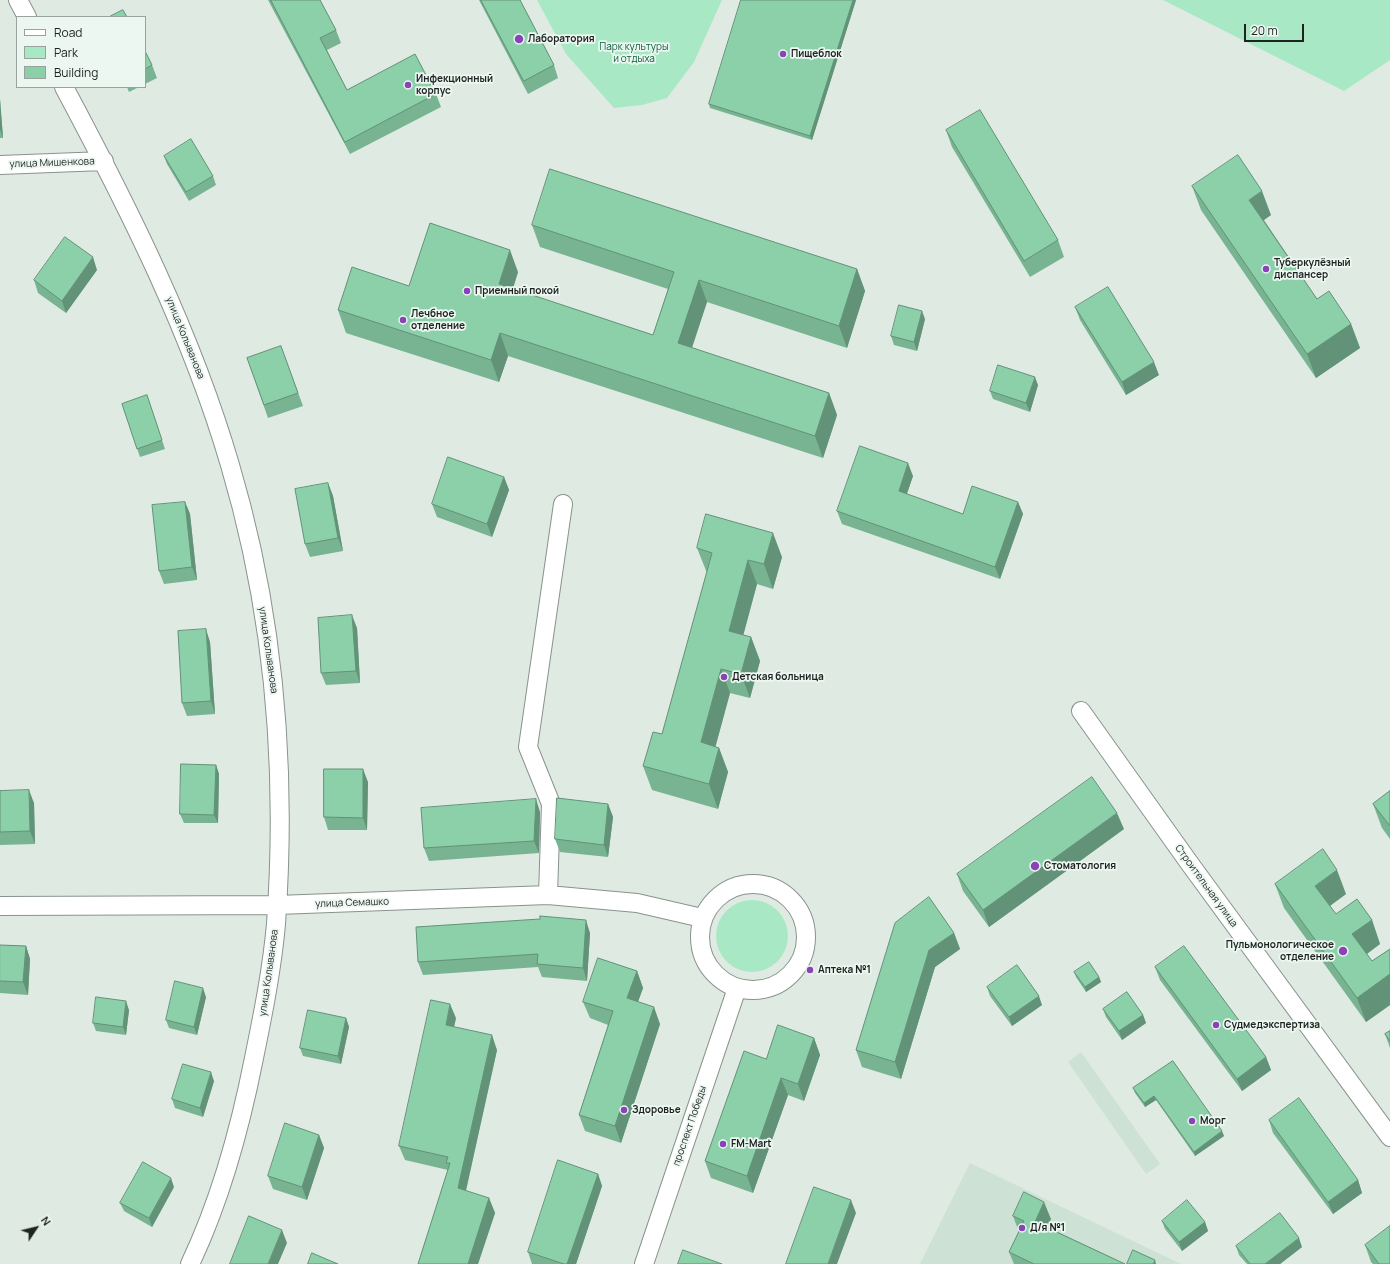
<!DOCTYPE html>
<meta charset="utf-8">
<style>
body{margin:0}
#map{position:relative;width:1390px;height:1264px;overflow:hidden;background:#dfeae3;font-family:Manrope,sans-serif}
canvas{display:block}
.legend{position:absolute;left:16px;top:16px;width:130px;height:72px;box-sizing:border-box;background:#ecf7f1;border:1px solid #9aa29d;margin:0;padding:5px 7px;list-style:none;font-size:12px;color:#1e2220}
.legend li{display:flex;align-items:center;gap:8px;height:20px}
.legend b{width:20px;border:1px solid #9aa29d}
.north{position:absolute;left:16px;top:1208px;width:40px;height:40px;-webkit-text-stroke:3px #ecf7f1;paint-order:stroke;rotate:55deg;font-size:11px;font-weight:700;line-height:16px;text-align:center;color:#1e2220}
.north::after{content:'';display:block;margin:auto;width:14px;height:18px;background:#1e2220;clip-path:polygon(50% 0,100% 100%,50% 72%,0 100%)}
.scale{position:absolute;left:1244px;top:24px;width:60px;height:18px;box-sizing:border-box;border:2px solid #1e2220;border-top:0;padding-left:5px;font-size:12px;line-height:14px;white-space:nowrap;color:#1e2220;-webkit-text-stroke:3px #ecf7f1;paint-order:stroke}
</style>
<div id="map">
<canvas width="1390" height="1264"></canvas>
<ul class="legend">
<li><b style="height:5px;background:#fff"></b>Road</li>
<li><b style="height:11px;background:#a9e8c4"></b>Park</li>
<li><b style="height:11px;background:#8cd0aa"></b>Building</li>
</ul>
<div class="north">N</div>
<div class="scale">20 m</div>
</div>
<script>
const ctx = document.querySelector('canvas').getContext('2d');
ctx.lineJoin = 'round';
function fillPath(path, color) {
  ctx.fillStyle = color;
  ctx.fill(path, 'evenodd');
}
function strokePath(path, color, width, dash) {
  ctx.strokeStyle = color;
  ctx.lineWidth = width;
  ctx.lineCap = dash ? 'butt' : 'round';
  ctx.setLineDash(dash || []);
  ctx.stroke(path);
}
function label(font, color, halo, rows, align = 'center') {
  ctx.font = font + ' Manrope,sans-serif';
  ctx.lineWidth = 3.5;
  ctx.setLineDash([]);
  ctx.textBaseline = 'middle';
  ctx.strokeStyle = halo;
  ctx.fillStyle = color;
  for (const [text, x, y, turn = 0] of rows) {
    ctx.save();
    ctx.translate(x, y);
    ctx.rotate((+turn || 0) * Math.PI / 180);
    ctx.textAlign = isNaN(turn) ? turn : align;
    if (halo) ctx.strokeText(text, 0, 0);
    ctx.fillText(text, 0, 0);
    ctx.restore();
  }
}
fillPath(new Path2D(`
 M 1081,1052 L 1160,1164 L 1146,1174 L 1068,1062 Z
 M 970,1163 L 1181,1264 L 920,1264 Z`), '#cee1d5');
fillPath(new Path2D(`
 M 537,0 L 722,0 L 694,62 L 667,98 L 642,105 L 614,108 L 566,54 Z
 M 1163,0 L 1390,0 L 1390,60 L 1344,91 Z
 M716 936a36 36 0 1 1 72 0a36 36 0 1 1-72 0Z`), '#a9e8c4');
const street = new Path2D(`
 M 18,0 L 27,17
 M 64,87 C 129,209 191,332 230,465 C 274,613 287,770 276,924 C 272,969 263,1014 254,1058 C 240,1129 221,1199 190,1264
 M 0,165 L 104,161
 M 1081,711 L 1190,864 L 1390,1137
 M700 937a53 53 0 1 1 106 0a53 53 0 1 1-106 0Z
 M 548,895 L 551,804 L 528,747 L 563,504
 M 0,906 L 277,905 L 548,895 L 637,903 L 702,918
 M 644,1264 L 737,988`);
strokePath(street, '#89938d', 20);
strokePath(street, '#fff', 18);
fillPath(new Path2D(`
 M 268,0 L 320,0 L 336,30 L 341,43 L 327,50 L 347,90 L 436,94 L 441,107 L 350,154 Z
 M 479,0 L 520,0 L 554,65 L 558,78 L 528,94 Z
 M 856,0 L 812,140 L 710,108 L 709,104 Z
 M 145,51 L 152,65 L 157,78 L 145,84 Z
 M 127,87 L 139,87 L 129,92 Z
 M 0,99 L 3,138 L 0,138 Z
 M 946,130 L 1058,240 L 1064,257 L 1030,277 L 952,147 Z
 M 164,156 L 213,176 L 216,185 L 189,201 L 167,164 Z
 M 1192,186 L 1271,215 L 1264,220 L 1317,299 L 1351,324 L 1360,348 L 1316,378 L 1201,210 Z
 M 532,225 L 857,269 L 865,291 L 847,348 L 707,302 L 692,348 L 829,393 L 837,415 L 823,458 L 508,356 L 499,382 L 346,333 L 338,310 L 409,286 L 518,272 L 513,289 L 653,335 L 668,289 L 540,247 Z
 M 97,270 L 66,313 L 38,293 L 34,280 Z
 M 1075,307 L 1159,375 L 1126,395 L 1080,320 Z
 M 925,319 L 917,351 L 894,345 L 891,336 Z
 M 281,346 L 303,406 L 268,418 L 247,358 Z
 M 1038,385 L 1030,412 L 993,399 L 990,391 Z
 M 147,395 L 165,449 L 140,457 L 122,404 Z
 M 913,476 L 907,494 L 963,514 L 1018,502 L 1023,514 L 1000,579 L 842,524 L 837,511 Z
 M 504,477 L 509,490 L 492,537 L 437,517 L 432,504 Z
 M 328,483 L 333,496 L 343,551 L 310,557 L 305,544 Z
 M 185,502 L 190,514 L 197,580 L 164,584 L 159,571 Z
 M 697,548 L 782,557 L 773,589 L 757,584 L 743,635 L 751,637 L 760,661 L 750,698 L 730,693 L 715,747 L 719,748 L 728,772 L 718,809 L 652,790 L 643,766 L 662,734 L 707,573 Z
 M 357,628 L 360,683 L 326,685 L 321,673 Z
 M 210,642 L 215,714 L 187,716 L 182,703 Z
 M 216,765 L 219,774 L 218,823 L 184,823 L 180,814 Z
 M 368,782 L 367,830 L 328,830 L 324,817 Z
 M 0,791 L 34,803 L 35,844 L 0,845 Z
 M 1390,791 L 1390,839 L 1382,828 L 1373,804 Z
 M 608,804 L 613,817 L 608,857 L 560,852 L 555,839 Z
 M 540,812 L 539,853 L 429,861 L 424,848 Z
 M 1124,829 L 989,927 L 963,891 L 957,874 Z
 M 1275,884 L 1346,894 L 1330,906 L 1336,914 L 1372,920 L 1380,944 L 1367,954 L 1372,961 L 1390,949 L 1390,1005 L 1366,1022 L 1284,908 Z
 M 590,933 L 587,981 L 542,977 L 538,967 L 423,975 L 418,962 Z
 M 954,933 L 960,949 L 935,967 L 901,1079 L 862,1067 L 856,1050 Z
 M 0,945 L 26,946 L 30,959 L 28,995 L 0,993 Z
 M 1155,967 L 1266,1057 L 1271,1070 L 1242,1091 L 1160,980 Z
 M 637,971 L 643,988 L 638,1002 L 660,1024 L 621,1143 L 585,1131 L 579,1115 L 608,1025 L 590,1018 L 583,1002 Z
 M 1074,972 L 1099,977 L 1101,982 L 1086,992 L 1076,977 Z
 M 987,987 L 1042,1005 L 1012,1026 L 990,996 Z
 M 206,997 L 197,1035 L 169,1028 L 166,1020 Z
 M 1103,1009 L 1143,1015 L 1146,1023 L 1122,1040 L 1106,1017 Z
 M 129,1010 L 126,1035 L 96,1031 L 93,1023 Z
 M 346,1018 L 349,1027 L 341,1064 L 303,1056 L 300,1048 Z
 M 456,1018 L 454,1027 L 497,1050 L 466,1191 L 489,1198 L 495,1213 L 478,1264 L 418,1264 L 448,1170 L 405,1160 L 399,1146 Z
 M 1390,1031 L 1390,1048 L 1385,1034 Z
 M 814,1038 L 820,1055 L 804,1101 L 788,1095 L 753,1193 L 711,1178 L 705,1161 L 766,1059 Z
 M 1173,1061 L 1224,1136 L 1195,1156 L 1156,1100 L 1145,1107 L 1135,1093 L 1133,1088 Z
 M 214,1081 L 203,1117 L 175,1108 L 172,1099 Z
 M 1269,1120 L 1358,1180 L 1362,1193 L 1333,1214 L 1273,1133 Z
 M 319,1135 L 324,1148 L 307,1200 L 273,1189 L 268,1176 Z
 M 598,1174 L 602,1186 L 576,1264 L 532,1264 L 528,1252 Z
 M 174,1187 L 152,1227 L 124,1211 L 120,1203 Z
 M 1013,1216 L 1051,1219 L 1047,1227 L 1125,1264 L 1014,1264 L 1009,1252 L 1019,1232 Z
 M 1162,1221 L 1205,1222 L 1208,1231 L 1182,1251 L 1165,1229 Z
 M 1365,1245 L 1390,1264 L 1373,1264 L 1371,1262 Z
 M 1236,1246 L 1302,1247 L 1280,1264 L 1247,1264 L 1239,1255 Z`), '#78b392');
fillPath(new Path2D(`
 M 853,0 L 856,0 L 812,140 L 810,136 Z
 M 0,99 L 3,138 L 0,129 Z
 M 1262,191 L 1271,215 L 1258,224 L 1249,200 Z
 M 510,250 L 518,272 L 507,306 L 499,284 Z
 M 93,257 L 97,270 L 66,313 L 62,301 Z
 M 857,269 L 865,291 L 847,348 L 839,326 Z
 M 699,280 L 707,302 L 686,365 L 678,343 Z
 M 922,311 L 925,319 L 917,351 L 914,342 Z
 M 1351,324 L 1360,348 L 1316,378 L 1307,354 Z
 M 500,333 L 508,356 L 499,382 L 491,360 Z
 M 1154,362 L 1159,375 L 1126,395 L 1122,382 Z
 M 1035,377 L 1038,385 L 1030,412 L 1026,403 Z
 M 829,393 L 837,415 L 823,458 L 815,436 Z
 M 908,463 L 913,476 L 903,504 L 899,491 Z
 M 504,477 L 509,490 L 492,537 L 487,524 Z
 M 328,483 L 333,496 L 343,551 L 338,538 Z
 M 185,502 L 190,514 L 197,580 L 192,567 Z
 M 1018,502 L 1023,514 L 1000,579 L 995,567 Z
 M 773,533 L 782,557 L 773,589 L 764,564 Z
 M 748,560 L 757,584 L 738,655 L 729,631 Z
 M 352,615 L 357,628 L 360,683 L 356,671 Z
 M 206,629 L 210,642 L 215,714 L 211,701 Z
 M 751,637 L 760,661 L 750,698 L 741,674 Z
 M 721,669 L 730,693 L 710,767 L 701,742 Z
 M 719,748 L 728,772 L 718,809 L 709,784 Z
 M 216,765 L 219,774 L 218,823 L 214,815 Z
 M 363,769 L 368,782 L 367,830 L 363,818 Z
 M 29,790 L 34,803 L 35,844 L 30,831 Z
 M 536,799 L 540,812 L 539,853 L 534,841 Z
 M 608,804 L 613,817 L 608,857 L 604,845 Z
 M 1117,813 L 1124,829 L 989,927 L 983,910 Z
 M 1337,870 L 1346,894 L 1324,910 L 1315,886 Z
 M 586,920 L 590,933 L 587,981 L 583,968 Z
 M 1372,920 L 1380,944 L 1361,958 L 1352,934 Z
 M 954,933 L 960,949 L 935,967 L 901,1079 L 895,1062 L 929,950 Z
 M 26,946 L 30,959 L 28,995 L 23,982 Z
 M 637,971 L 643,988 L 633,1015 L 627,998 Z
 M 1390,974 L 1390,1005 L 1366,1022 L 1357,998 Z
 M 1099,977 L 1101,982 L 1086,992 L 1085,987 Z
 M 203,988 L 206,997 L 197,1035 L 194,1027 Z
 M 1039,996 L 1042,1005 L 1012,1026 L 1009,1017 Z
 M 126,1001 L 129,1010 L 126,1035 L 123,1027 Z
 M 450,1004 L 456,1018 L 451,1040 L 446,1025 Z
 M 654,1007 L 660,1024 L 621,1143 L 615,1126 Z
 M 1143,1015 L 1146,1023 L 1122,1040 L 1119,1031 Z
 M 346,1018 L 349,1027 L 341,1064 L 338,1056 Z
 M 492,1035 L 497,1050 L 463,1203 L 458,1188 Z
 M 814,1038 L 820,1055 L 804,1101 L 798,1084 Z
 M 1266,1057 L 1271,1070 L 1242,1091 L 1237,1079 Z
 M 211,1072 L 214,1081 L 203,1117 L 200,1108 Z
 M 781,1078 L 788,1095 L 753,1193 L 747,1176 Z
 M 1154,1096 L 1156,1100 L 1145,1107 L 1144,1103 Z
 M 1222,1131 L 1224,1136 L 1195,1156 L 1194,1152 Z
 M 319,1135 L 324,1148 L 307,1200 L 302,1187 Z
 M 598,1174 L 602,1186 L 576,1264 L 567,1264 Z
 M 171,1178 L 174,1187 L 152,1227 L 149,1218 Z
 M 1358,1180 L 1362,1193 L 1333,1214 L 1328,1202 Z
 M 489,1198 L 495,1213 L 478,1264 L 468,1264 Z
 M 851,1200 L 856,1213 L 837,1264 L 828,1264 Z
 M 1044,1202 L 1051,1219 L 1041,1239 L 1035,1222 Z
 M 1205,1222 L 1208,1231 L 1182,1251 L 1179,1242 Z
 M 282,1230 L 287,1243 L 278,1264 L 268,1264 Z
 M 1299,1238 L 1302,1247 L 1280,1264 L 1265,1264 Z
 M 1155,1260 L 1156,1264 L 1153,1264 Z`), '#629277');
const building = new Path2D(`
 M 271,0 L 320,0 L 336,30 L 320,38 L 347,90 L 415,54 L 436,94 L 345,142 Z
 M 481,0 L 520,0 L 554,65 L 524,81 Z
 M 741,0 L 853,0 L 810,136 L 709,104 Z
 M 123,10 L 127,17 L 109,17 Z
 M 145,51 L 152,65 L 145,69 Z
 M 980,110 L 1058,240 L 1024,261 L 946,130 Z
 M 191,139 L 213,176 L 186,192 L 164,156 Z
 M 1238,155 L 1262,191 L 1249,200 L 1317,299 L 1329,291 L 1351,324 L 1307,354 L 1192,186 Z
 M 550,169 L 857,269 L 839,326 L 699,280 L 678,343 L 829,393 L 815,436 L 500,333 L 491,360 L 338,310 L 352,267 L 409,286 L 430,223 L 510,250 L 499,284 L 653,335 L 674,272 L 532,225 Z
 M 65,237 L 93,257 L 62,301 L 34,280 Z
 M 1108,287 L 1154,362 L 1122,382 L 1075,307 Z
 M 899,305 L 922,311 L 914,342 L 891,336 Z
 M 281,346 L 298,393 L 264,405 L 247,358 Z
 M 998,365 L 1035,377 L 1026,403 L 990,391 Z
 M 147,395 L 162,440 L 137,449 L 122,404 Z
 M 860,446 L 908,463 L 899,491 L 963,514 L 972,486 L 1018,502 L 995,567 L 837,511 Z
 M 448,457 L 504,477 L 487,524 L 432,504 Z
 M 328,483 L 338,538 L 305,544 L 295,489 Z
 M 185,502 L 192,567 L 159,571 L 152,505 Z
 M 706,514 L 773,533 L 764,564 L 748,560 L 729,631 L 751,637 L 741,674 L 721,669 L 701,742 L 719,748 L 709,784 L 643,766 L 653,732 L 662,734 L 712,553 L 697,548 Z
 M 352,615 L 356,671 L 321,673 L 318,618 Z
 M 206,629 L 211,701 L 182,703 L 178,631 Z
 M 181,764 L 216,765 L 214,815 L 180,814 Z
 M 324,769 L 363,769 L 363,818 L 324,817 Z
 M 1092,777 L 1117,813 L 983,910 L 957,874 Z
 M 29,790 L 30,831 L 0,832 L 0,791 Z
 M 1390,791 L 1390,826 L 1373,804 Z
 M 557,798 L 608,804 L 604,845 L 555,839 Z
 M 536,799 L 534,841 L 424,848 L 421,808 Z
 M 1323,849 L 1337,870 L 1315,886 L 1336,914 L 1357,899 L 1372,920 L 1352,934 L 1372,961 L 1390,949 L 1390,974 L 1357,998 L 1275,884 Z
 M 929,897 L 954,933 L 929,950 L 895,1062 L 856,1050 L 895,923 Z
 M 540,916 L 586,920 L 583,968 L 537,964 L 538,954 L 418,962 L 416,927 L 540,919 Z
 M 0,945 L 26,946 L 23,982 L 0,981 Z
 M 1184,946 L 1266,1057 L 1237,1079 L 1155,967 Z
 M 598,958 L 637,971 L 627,998 L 654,1007 L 615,1126 L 579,1115 L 613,1011 L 583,1002 Z
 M 1089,962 L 1099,977 L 1085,987 L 1074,972 Z
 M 1017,965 L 1039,996 L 1009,1017 L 987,987 Z
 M 175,981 L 203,988 L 194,1027 L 166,1020 Z
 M 1127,992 L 1143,1015 L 1119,1031 L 1103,1009 Z
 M 96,997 L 126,1001 L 123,1027 L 93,1023 Z
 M 431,1000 L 450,1004 L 446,1025 L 492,1035 L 458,1188 L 489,1198 L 468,1264 L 418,1264 L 450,1163 L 446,1163 L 448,1157 L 399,1146 Z
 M 308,1010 L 346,1018 L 338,1056 L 300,1048 Z
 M 778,1025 L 814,1038 L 798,1084 L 781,1078 L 747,1176 L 705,1161 L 744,1051 L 766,1059 Z
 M 1390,1031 L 1390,1041 L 1385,1034 Z
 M 1173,1061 L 1222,1131 L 1194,1152 L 1154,1096 L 1144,1103 L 1133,1088 Z
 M 183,1064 L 211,1072 L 200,1108 L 172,1099 Z
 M 1299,1098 L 1358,1180 L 1328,1202 L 1269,1120 Z
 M 285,1123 L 319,1135 L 302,1187 L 268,1176 Z
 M 558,1160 L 598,1174 L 567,1264 L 564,1264 L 528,1252 Z
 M 143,1162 L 171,1178 L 149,1218 L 120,1203 Z
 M 814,1187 L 851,1200 L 828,1264 L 786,1264 Z
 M 1024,1192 L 1044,1202 L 1035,1222 L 1125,1264 L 1034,1264 L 1009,1252 L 1024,1221 L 1013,1216 Z
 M 1187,1200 L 1205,1222 L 1179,1242 L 1162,1221 Z
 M 1280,1213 L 1299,1238 L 1265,1264 L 1250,1264 L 1236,1246 Z
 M 249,1216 L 282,1230 L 268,1264 L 230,1264 Z
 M 1390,1226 L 1390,1264 L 1379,1264 L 1365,1245 Z
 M 683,1250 L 722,1264 L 678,1264 Z
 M 1133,1250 L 1155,1260 L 1153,1264 L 1127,1264 Z
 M 312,1253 L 338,1264 L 308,1264 Z`);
fillPath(building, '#8cd0aa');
strokePath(building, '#629277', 1);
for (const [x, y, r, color] of [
 [519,39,5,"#8943b7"],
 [783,54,4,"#8943b7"],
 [408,85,4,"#8943b7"],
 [1266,269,4,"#8943b7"],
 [467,291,4,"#8943b7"],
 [403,320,4,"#8943b7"],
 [724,677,4,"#8943b7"],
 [1035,866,5,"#8943b7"],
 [1343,951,5,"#8943b7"],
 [810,970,4,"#8943b7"],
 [1216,1025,4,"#8943b7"],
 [624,1110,4,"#8943b7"],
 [1192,1121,4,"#8943b7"],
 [723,1144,4,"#8943b7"],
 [1022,1228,4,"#8943b7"]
]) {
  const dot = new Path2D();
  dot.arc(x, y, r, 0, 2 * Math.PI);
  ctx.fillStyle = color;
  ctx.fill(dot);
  strokePath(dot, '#ecf7f1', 1.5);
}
label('bold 10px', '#1e2220', '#ecf7f1', [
 ["Лаборатория",528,39],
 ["Пищеблок",791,54],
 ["Инфекционный",416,79],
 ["корпус",416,91],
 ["Туберкулёзный",1274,263],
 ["диспансер",1274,275],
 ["Приемный покой",475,291],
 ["Лечбное",411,314],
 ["отделение",411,326],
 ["Детская больница",732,677],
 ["Стоматология",1044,866],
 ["Пульмонологическое",1334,945,"right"],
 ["отделение",1334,957,"right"],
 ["Аптека №1",818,970],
 ["Судмедэкспертиза",1224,1025],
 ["Здоровье",632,1110],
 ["Морг",1200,1121],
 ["FM-Mart",731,1144],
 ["Д/я №1",1030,1228]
], 'left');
label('10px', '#0d603d', '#ecf7f1', [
 ["Парк культуры",634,47],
 ["и отдыха",634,59]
]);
label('10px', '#1e2220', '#ecf7f1', [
 ["улица Мишенкова",52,163,-2],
 ["улица Колыванова",185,338,68],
 ["улица Колыванова",268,650,82],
 ["Строительная улица",1206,886,54],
 ["улица Семашко",352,903,-2],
 ["улица Колыванова",269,973,-82],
 ["проспект Победы",690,1126,-71]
]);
</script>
